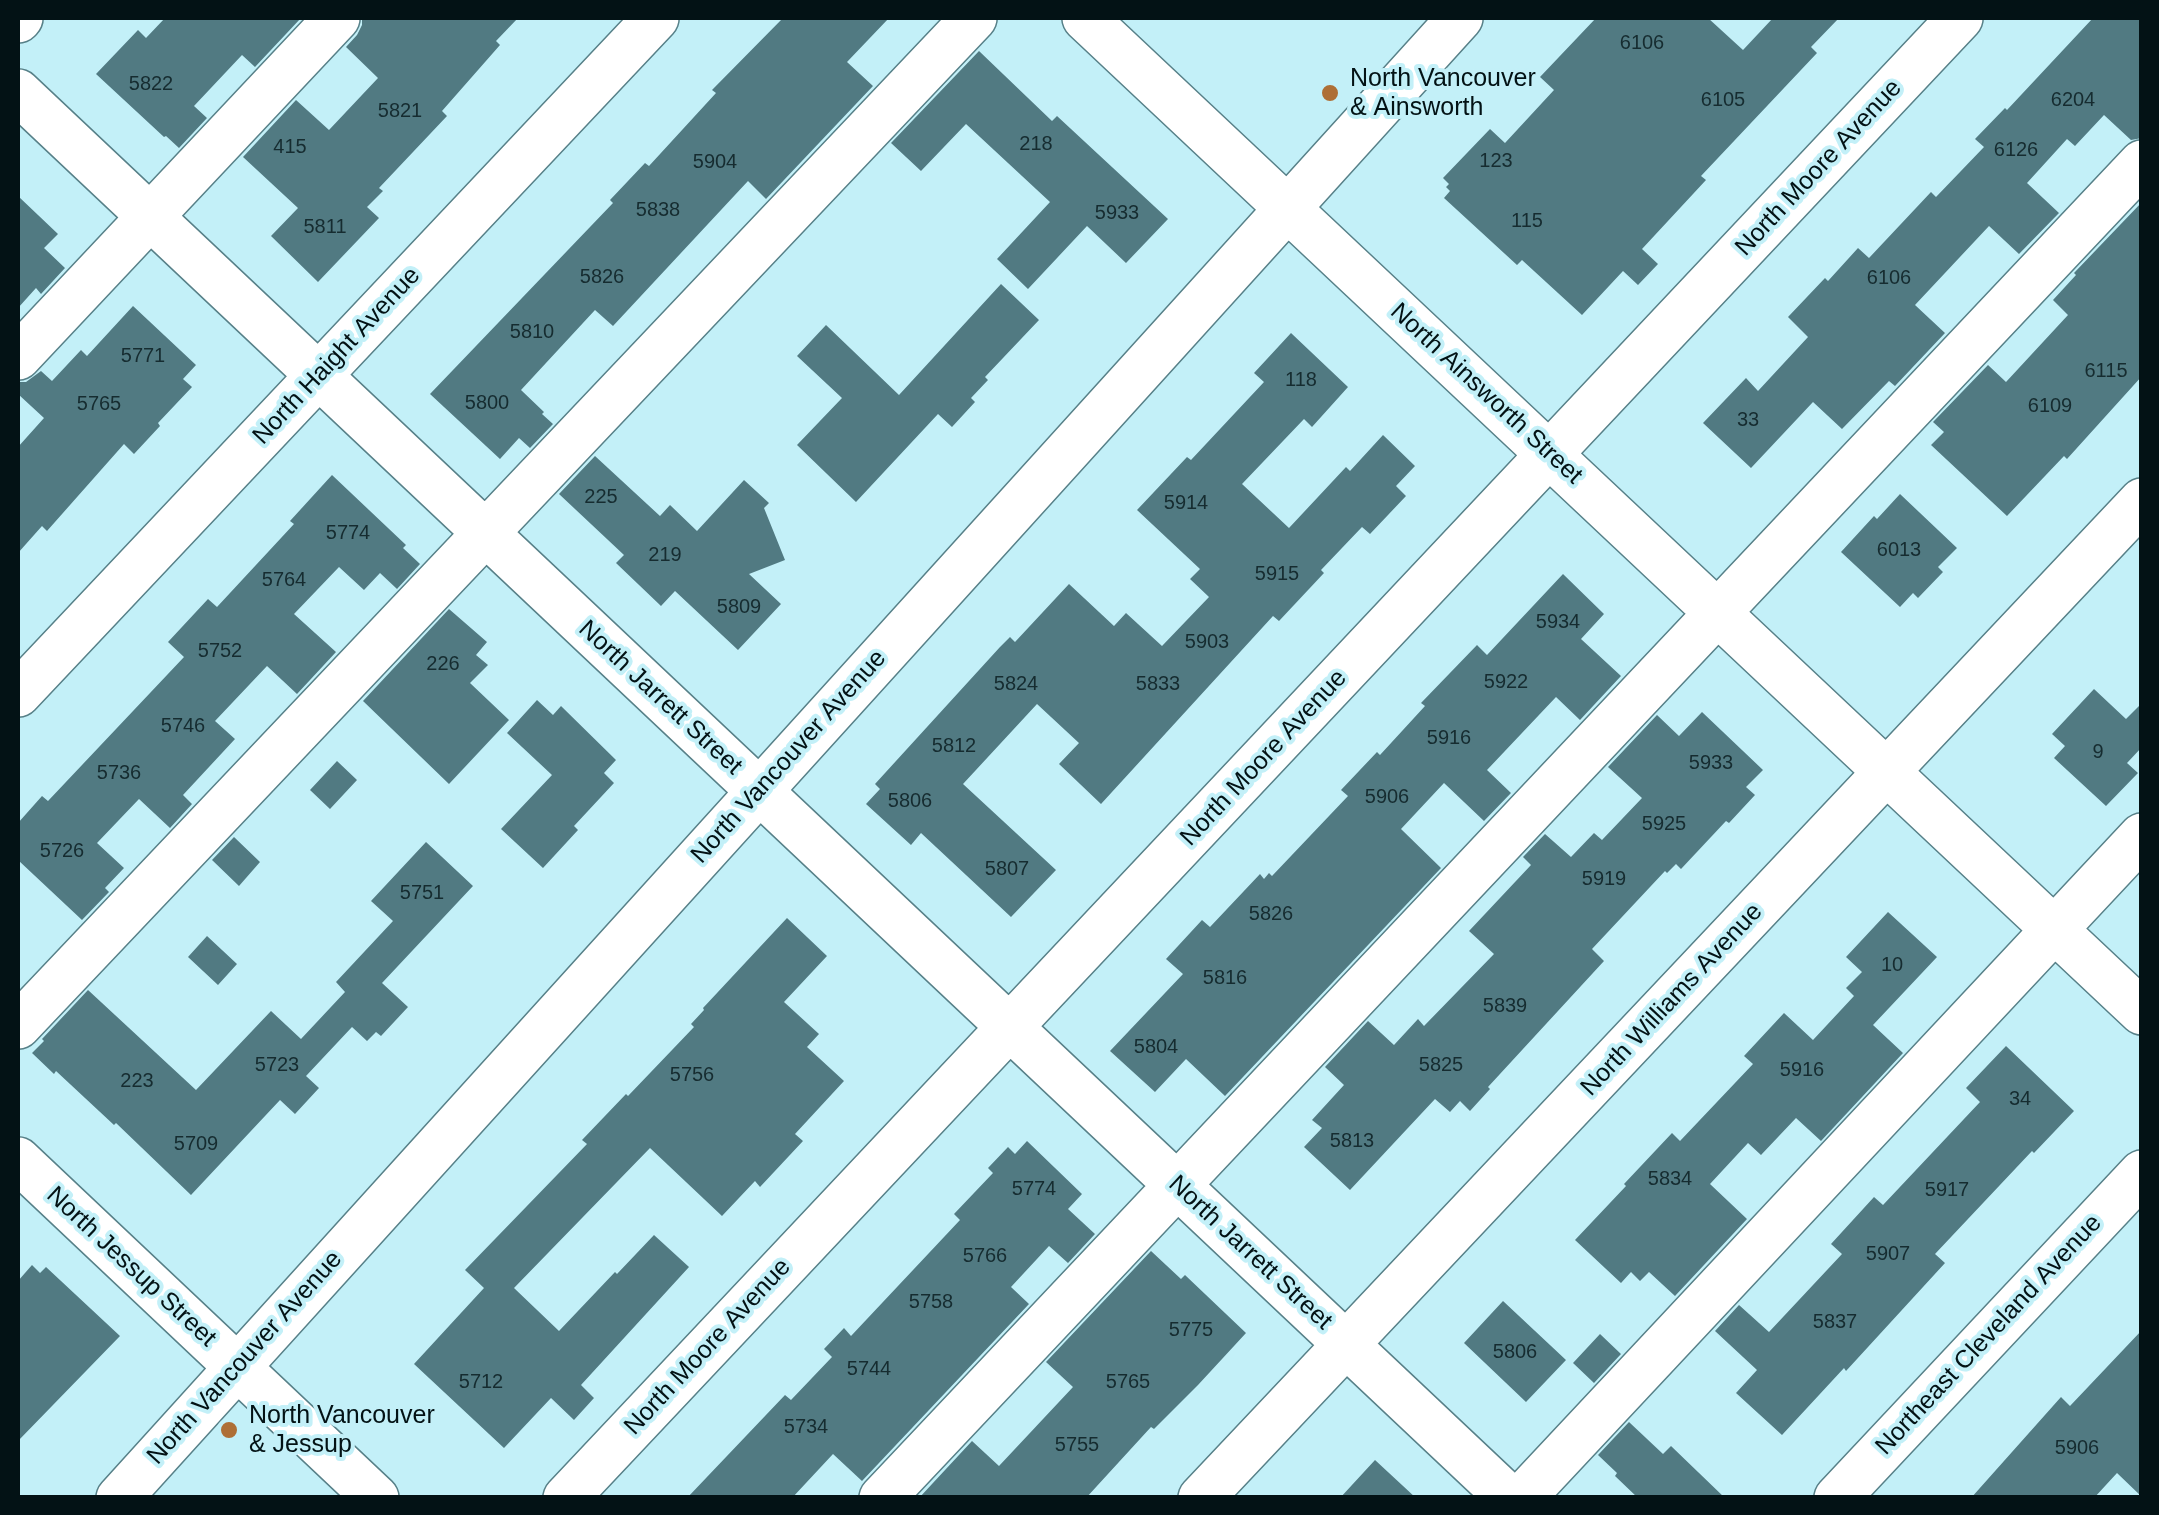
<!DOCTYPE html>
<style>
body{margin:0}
#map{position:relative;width:2159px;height:1515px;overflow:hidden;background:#c3f0f8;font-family:Arial,sans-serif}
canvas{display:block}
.frame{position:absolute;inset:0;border:20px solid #031215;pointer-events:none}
</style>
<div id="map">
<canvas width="2159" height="1515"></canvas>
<div class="frame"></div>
</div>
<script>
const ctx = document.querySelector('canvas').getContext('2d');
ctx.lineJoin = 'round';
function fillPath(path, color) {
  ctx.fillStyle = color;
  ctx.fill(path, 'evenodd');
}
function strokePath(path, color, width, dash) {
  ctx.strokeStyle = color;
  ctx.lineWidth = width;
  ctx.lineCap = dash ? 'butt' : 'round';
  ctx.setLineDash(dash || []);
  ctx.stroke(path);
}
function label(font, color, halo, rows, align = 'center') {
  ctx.font = font + ' Arial,sans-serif';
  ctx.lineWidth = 8;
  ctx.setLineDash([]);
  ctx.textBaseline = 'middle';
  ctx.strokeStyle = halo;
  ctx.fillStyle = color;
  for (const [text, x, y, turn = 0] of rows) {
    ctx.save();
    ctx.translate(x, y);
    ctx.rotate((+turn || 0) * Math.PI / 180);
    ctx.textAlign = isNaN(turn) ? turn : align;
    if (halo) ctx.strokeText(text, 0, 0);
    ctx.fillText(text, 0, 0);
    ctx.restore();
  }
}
fillPath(new Path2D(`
 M 165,18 L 301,18 L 255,67 L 242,55 L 194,106 L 207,118 L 179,148 L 166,136 L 164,137 L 96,74 L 138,30 L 146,38 Z
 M 362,18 L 518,18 L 496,41 L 500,45 L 442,111 L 447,116 L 379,188 L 383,191 L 367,207 L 379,218 L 318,282 L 271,236 L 298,208 L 243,157 L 296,100 L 329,130 L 378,78 L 346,47 L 357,35 L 362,25 Z
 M 783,18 L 889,18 L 847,62 L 873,86 L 766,199 L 748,181 L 613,326 L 595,310 L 521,390 L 544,412 L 542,414 L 553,424 L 530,448 L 519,438 L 500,459 L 430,394 L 613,203 L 610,200 L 645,163 L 649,166 L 716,93 L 712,90 Z
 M 1596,18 L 1708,18 L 1743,50 L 1773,18 L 1839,18 L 1811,47 L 1817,53 L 1701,176 L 1706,180 L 1642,249 L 1658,264 L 1638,285 L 1623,271 L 1582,315 L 1522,260 L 1517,265 L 1444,198 L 1450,191 L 1446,187 L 1449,184 L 1443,178 L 1490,129 L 1505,143 L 1554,90 L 1540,77 Z
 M 2093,18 L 2142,18 L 2142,138 L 2131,140 L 2104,115 L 2075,146 L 2067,139 L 2027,183 L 2059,213 L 2019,254 L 1989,226 L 1915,305 L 1945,333 L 1895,386 L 1889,381 L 1842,429 L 1813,402 L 1751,468 L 1703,423 L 1746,378 L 1758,391 L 1808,337 L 1788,317 L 1825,278 L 1828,281 L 1858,248 L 1869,258 L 1931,192 L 1936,197 L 1984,147 L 1975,139 L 2005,108 L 2007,110 Z
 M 979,51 L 1052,121 L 1057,116 L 1168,219 L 1126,263 L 1087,226 L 1028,289 L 997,259 L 1050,202 L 966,124 L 921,171 L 891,143 Z
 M 18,196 L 58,234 L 44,248 L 65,268 L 41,294 L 36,288 L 18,308 Z
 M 2142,202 L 2142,376 L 2067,459 L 2064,456 L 2007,516 L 1931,445 L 1944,432 L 1933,422 L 1988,365 L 2006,382 L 2068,315 L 2053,300 L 2076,275 L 2074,273 Z
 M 1001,284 L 1039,320 L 985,377 L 988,380 L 971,398 L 975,402 L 952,427 L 938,414 L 856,502 L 797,445 L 842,398 L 797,356 L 826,325 L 899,395 Z
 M 133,306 L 196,365 L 183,379 L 192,387 L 158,423 L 160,426 L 134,454 L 124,444 L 47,531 L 42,526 L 18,553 L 18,447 L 44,418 L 18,394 L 18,382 L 26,382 L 41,371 L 52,381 L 81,350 L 87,356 Z
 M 1291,333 L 1348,387 L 1312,427 L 1304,419 L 1242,484 L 1289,528 L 1346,467 L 1350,471 L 1383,435 L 1415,466 L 1396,486 L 1406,496 L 1370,534 L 1362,527 L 1321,570 L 1324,573 L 1279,621 L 1273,616 L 1101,804 L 1059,764 L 1079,743 L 1037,704 L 963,784 L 1056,870 L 1011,917 L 921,833 L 911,845 L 866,804 L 880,789 L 875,784 L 1000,647 L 1010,637 L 1015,642 L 1069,584 L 1114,626 L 1126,613 L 1162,646 L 1209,597 L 1190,579 L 1200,569 L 1137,510 L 1187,457 L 1191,460 L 1264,382 L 1254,373 Z
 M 595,456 L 660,516 L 670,505 L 697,531 L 744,480 L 769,503 L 764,508 L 785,560 L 749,574 L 781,604 L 738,650 L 675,591 L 661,606 L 616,563 L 624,555 L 559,494 Z
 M 332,475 L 406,545 L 403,548 L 420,564 L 397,589 L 380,573 L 364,590 L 339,567 L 294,614 L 336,652 L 297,694 L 267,666 L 215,721 L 235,739 L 183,795 L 192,804 L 170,828 L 139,799 L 97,843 L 124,868 L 105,888 L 109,892 L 82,920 L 18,860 L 18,823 L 42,796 L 48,801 L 184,657 L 168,642 L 208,599 L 217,607 L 294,524 L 290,521 Z
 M 1900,494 L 1957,548 L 1938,567 L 1943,572 L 1918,598 L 1913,593 L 1900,607 L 1841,552 L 1874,516 L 1877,519 Z
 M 1563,574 L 1604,614 L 1581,639 L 1621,676 L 1580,720 L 1556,697 L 1487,770 L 1511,793 L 1484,821 L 1444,783 L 1401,829 L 1441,868 L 1225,1096 L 1186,1059 L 1155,1092 L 1110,1051 L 1183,974 L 1166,959 L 1202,920 L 1210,927 L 1260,874 L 1264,879 L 1269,873 L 1272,876 L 1348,796 L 1341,790 L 1377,752 L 1380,755 L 1425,706 L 1421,703 L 1477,645 L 1487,655 Z
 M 449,609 L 487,642 L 476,655 L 488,665 L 470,683 L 509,720 L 449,784 L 363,701 Z
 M 2094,689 L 2126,719 L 2142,703 L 2142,747 L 2127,763 L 2138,773 L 2106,806 L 2054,758 L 2065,746 L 2052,734 Z
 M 537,700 L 553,715 L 561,706 L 616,760 L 604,773 L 614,783 L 574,826 L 578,830 L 543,868 L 501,829 L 552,775 L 507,733 Z
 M 1702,712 L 1763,770 L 1746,787 L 1755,795 L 1729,823 L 1726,821 L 1681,869 L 1676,864 L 1667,873 L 1665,871 L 1592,949 L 1604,961 L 1488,1087 L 1490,1089 L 1470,1111 L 1460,1101 L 1450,1112 L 1435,1099 L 1350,1190 L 1304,1147 L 1322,1128 L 1312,1120 L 1344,1085 L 1325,1067 L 1368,1021 L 1394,1045 L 1418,1019 L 1424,1026 L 1494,954 L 1469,931 L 1531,865 L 1523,857 L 1545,834 L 1571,857 L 1594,833 L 1602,840 L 1642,798 L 1608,767 L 1657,715 L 1679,736 Z
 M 337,761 L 357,780 L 330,809 L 310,790 Z
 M 234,837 L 260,862 L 239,886 L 212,860 Z
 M 426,842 L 473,886 L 382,983 L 408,1007 L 381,1036 L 376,1032 L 367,1041 L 352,1027 L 306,1076 L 319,1088 L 295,1114 L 280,1100 L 191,1195 L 116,1123 L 114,1125 L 56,1071 L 54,1074 L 32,1053 L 44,1041 L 42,1039 L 88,990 L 196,1090 L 271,1011 L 301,1039 L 345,992 L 336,982 L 393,921 L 371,901 Z
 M 1888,912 L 1937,957 L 1873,1025 L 1903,1053 L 1821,1141 L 1796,1118 L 1761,1155 L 1748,1143 L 1710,1184 L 1747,1219 L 1675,1296 L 1649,1272 L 1640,1281 L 1631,1272 L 1621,1283 L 1575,1240 L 1626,1186 L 1624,1184 L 1672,1133 L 1680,1141 L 1753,1064 L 1744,1056 L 1784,1013 L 1813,1040 L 1854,996 L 1846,988 L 1862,972 L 1846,957 Z
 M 787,918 L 827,956 L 784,1002 L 819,1034 L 807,1047 L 844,1081 L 795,1134 L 803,1141 L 760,1187 L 755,1181 L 722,1216 L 650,1148 L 514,1288 L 559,1331 L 615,1272 L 617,1274 L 654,1235 L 689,1267 L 581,1385 L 594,1398 L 574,1420 L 551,1398 L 504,1448 L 414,1364 L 484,1288 L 465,1270 L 587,1144 L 582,1140 L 626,1094 L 628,1096 L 694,1027 L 691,1024 L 704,1010 L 703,1008 Z
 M 207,936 L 237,964 L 218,985 L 188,957 Z
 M 2006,1046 L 2074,1111 L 2034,1153 L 2032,1151 L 1935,1254 L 1945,1263 L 1846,1371 L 1844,1368 L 1782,1435 L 1736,1393 L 1757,1370 L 1715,1331 L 1739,1305 L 1769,1332 L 1842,1254 L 1831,1244 L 1874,1197 L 1883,1205 L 1980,1102 L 1966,1088 Z
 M 1027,1141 L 1082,1194 L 1068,1209 L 1095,1234 L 1068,1263 L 1049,1246 L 1011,1287 L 1029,1304 L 862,1481 L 833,1454 L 792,1498 L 687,1498 L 785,1395 L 791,1400 L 832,1357 L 824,1349 L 844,1328 L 851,1336 L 960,1220 L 954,1214 L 993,1173 L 988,1168 L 1008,1147 L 1015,1154 Z
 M 1151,1251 L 1181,1279 L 1185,1275 L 1246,1333 L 1198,1385 L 1154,1429 L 1151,1427 L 1086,1498 L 919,1498 L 972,1441 L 999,1466 L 1073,1387 L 1046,1362 Z
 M 32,1265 L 40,1273 L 46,1267 L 120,1336 L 18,1441 L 18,1281 Z
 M 1503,1301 L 1566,1360 L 1526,1402 L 1464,1343 Z
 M 2142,1330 L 2142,1497 L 2117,1473 L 2094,1498 L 1971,1498 L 2061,1397 L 2070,1406 Z
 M 1600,1334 L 1621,1354 L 1594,1383 L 1573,1363 Z
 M 1629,1422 L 1663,1454 L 1671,1446 L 1725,1498 L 1638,1498 L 1615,1476 L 1617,1473 L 1598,1455 Z
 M 1375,1460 L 1416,1498 L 1340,1498 Z`), '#517a82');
const minor = new Path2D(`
 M 1085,18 L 2142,1012
 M 18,20 L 20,18
 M 18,92 L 1509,1498
 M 18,357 L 337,18
 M 18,694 L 656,18
 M 18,1026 L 974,18
 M 18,1160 L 376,1498
 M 119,1498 L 1460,18
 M 566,1498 L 1960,18
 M 882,1498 L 2142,163
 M 1201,1498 L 2142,501
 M 1522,1498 L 2142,836
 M 1837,1498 L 2142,1173`);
strokePath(minor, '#578088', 48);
strokePath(minor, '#fff', 45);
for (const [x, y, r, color] of [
 [1330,93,10,"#ae6f36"],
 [229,1430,10,"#ae6f36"]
]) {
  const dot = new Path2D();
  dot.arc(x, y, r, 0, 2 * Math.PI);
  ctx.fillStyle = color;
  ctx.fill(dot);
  strokePath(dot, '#c3f0f8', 4);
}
label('20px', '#162c30', null, [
 ["6106",1642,43],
 ["5822",151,84],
 ["6105",1723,100],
 ["6204",2073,100],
 ["5821",400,111],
 ["218",1036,144],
 ["415",290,147],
 ["6126",2016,150],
 ["123",1496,161],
 ["5904",715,162],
 ["5838",658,210],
 ["5933",1117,213],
 ["115",1527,221],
 ["5811",325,227],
 ["5826",602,277],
 ["6106",1889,278],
 ["5810",532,332],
 ["5771",143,356],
 ["6115",2106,371],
 ["118",1301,380],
 ["5800",487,403],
 ["5765",99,404],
 ["6109",2050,406],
 ["33",1748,420],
 ["225",601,497],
 ["5914",1186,503],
 ["5774",348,533],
 ["6013",1899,550],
 ["219",665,555],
 ["5915",1277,574],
 ["5764",284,580],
 ["5809",739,607],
 ["5934",1558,622],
 ["5903",1207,642],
 ["5752",220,651],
 ["226",443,664],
 ["5922",1506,682],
 ["5824",1016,684],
 ["5833",1158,684],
 ["5746",183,726],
 ["5916",1449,738],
 ["5812",954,746],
 ["9",2098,752],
 ["5933",1711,763],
 ["5736",119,773],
 ["5906",1387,797],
 ["5806",910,801],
 ["5925",1664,824],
 ["5726",62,851],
 ["5807",1007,869],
 ["5919",1604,879],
 ["5751",422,893],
 ["5826",1271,914],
 ["10",1892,965],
 ["5816",1225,978],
 ["5839",1505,1006],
 ["5804",1156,1047],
 ["5723",277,1065],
 ["5825",1441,1065],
 ["5916",1802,1070],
 ["5756",692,1075],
 ["223",137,1081],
 ["34",2020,1099],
 ["5813",1352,1141],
 ["5709",196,1144],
 ["5834",1670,1179],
 ["5774",1034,1189],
 ["5917",1947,1190],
 ["5907",1888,1254],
 ["5766",985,1256],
 ["5758",931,1302],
 ["5837",1835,1322],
 ["5775",1191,1330],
 ["5806",1515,1352],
 ["5744",869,1369],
 ["5712",481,1382],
 ["5765",1128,1382],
 ["5734",806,1427],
 ["5755",1077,1445],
 ["5906",2077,1448]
]);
label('25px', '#031215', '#c3f0f8', [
 ["North Vancouver",1350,79],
 ["& Ainsworth",1350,108],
 ["North Vancouver",249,1416],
 ["& Jessup",249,1445]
], 'left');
label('25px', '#031215', '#c3f0f8', [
 ["North Moore Avenue",1819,168,-47],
 ["North Haight Avenue",337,356,-47],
 ["North Ainsworth Street",1486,394,43],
 ["North Jarrett Street",660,698,43],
 ["North Vancouver Avenue",789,757,-48],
 ["North Moore Avenue",1264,758,-47],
 ["North Williams Avenue",1672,1000,-47],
 ["North Jarrett Street",1250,1253,43],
 ["North Jessup Street",131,1267,43],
 ["Northeast Cleveland Avenue",1989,1335,-47],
 ["North Moore Avenue",708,1347,-47],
 ["North Vancouver Avenue",245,1358,-48]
]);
</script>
